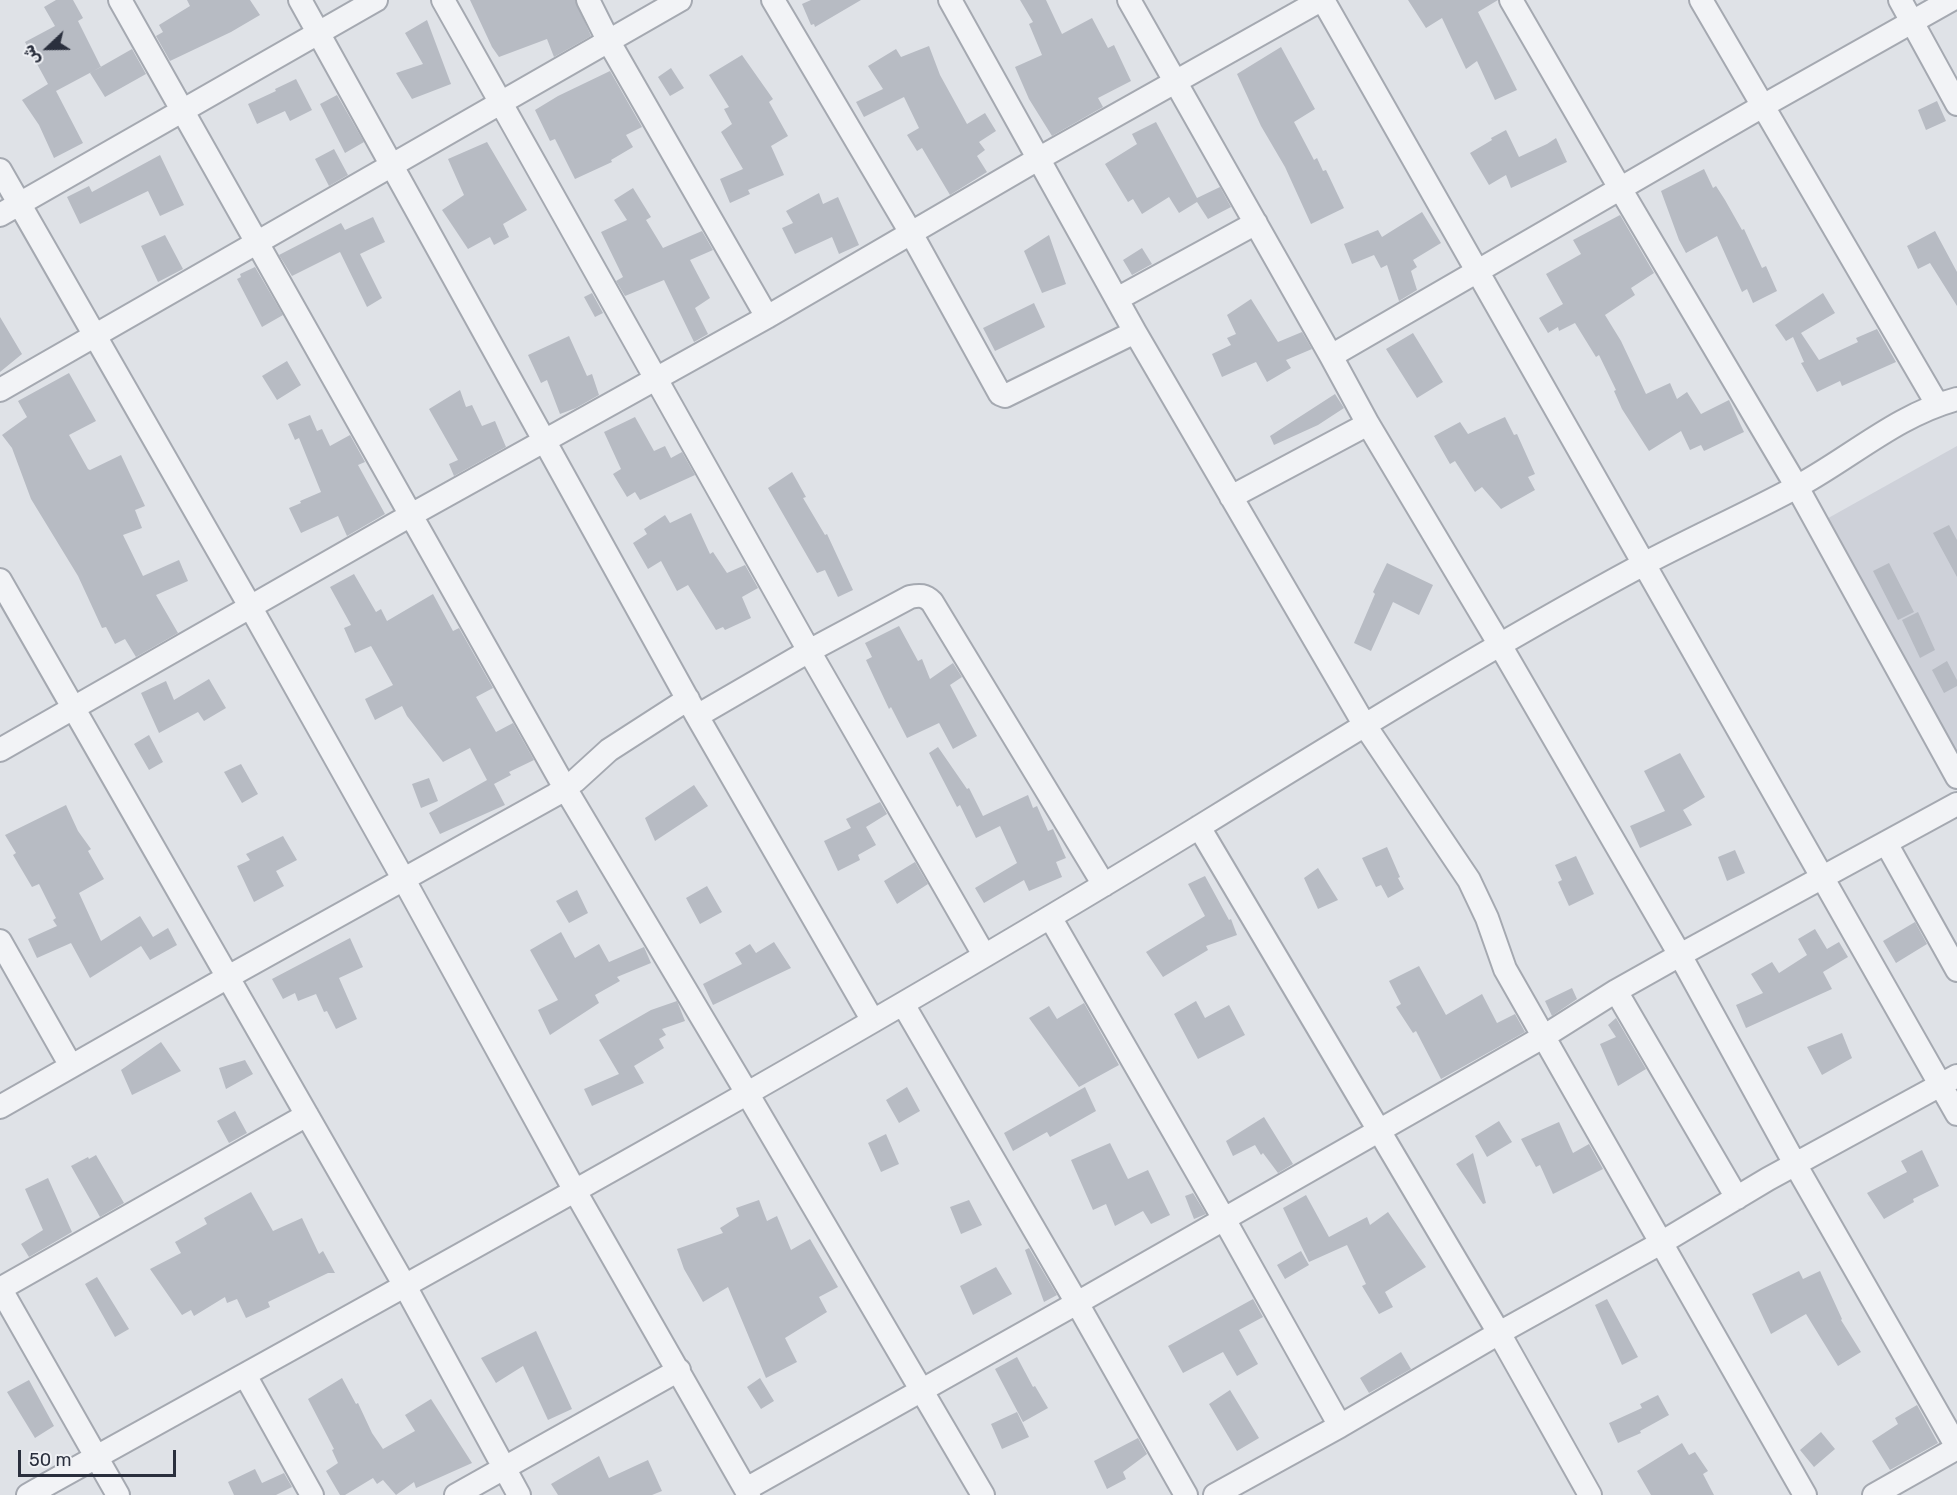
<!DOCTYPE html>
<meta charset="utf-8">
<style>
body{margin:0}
#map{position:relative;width:1957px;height:1495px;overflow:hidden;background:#dfe2e7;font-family:Rubik,"Noto Naskh Arabic",sans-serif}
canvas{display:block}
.north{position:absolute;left:18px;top:18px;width:60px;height:60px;-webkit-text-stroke:4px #eff1f5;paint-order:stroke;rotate:248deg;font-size:16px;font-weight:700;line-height:24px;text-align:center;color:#2a2f3d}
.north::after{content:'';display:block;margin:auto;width:21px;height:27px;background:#2a2f3d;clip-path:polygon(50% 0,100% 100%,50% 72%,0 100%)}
.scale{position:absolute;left:18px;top:1450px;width:158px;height:27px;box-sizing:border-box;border:3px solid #2a2f3d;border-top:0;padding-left:8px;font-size:18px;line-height:21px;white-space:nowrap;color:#2a2f3d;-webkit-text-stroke:4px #eff1f5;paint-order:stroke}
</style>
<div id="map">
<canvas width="1957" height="1495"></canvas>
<div class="north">ش</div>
<div class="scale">50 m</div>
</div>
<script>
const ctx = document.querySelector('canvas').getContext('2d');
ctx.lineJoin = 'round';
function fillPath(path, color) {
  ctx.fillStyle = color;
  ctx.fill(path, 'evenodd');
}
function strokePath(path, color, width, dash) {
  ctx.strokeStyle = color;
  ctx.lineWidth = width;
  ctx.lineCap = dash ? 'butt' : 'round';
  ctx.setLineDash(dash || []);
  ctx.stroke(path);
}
fillPath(new Path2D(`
 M 1957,446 L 1957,758 L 1823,521 Z`), '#ced1d9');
fillPath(new Path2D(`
 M 56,0 L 73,0 L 83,18 L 78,21 L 101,67 L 56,91 L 83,143 L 54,158 L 39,125 L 22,100 L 48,84 L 25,42 L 55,26 L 44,7 Z
 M 187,0 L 250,0 L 260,15 L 231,32 L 170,61 L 156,36 L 163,32 L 159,25 L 190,6 Z
 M 470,0 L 575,0 L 591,36 L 554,57 L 547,39 L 499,57 L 492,47 Z
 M 811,0 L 861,0 L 815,27 L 814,24 L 811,25 L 802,4 Z
 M 1020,0 L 1046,0 L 1062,34 L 1092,18 L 1108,48 L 1114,45 L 1131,81 L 1098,98 L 1103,107 L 1052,136 L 1029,99 L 1015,67 L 1042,55 L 1029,24 L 1033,22 Z
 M 1408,0 L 1498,0 L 1478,12 L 1517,90 L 1495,100 L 1477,61 L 1466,69 L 1442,18 L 1426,28 Z
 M 427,20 L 451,84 L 412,99 L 396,73 L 423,64 L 405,33 Z
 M 929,46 L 940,75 L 967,124 L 985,113 L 996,131 L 979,142 L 985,150 L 977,156 L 987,172 L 950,195 L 922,148 L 917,151 L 907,135 L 919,128 L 904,97 L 864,117 L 856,102 L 883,89 L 868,66 L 896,49 L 901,57 Z
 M 1281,47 L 1315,109 L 1294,122 L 1314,160 L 1317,158 L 1323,171 L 1326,170 L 1344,208 L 1311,224 L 1285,167 L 1261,126 L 1237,74 Z
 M 132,49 L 146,74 L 105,97 L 90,73 Z
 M 742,55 L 773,99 L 769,102 L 788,136 L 771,146 L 784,175 L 748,190 L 750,194 L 730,203 L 720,179 L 743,169 L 721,132 L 732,124 L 724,109 L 729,107 L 709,75 Z
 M 671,68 L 684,88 L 670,96 L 658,77 Z
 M 610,71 L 642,127 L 626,135 L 633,147 L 611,160 L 612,162 L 575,179 L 555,139 L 550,141 L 535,110 L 558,96 Z
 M 296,79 L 312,110 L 290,121 L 285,111 L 257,124 L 248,104 L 276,91 L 275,89 Z
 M 337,95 L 364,142 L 345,153 L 320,104 Z
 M 1937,101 L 1946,121 L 1926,130 L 1918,110 Z
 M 1156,122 L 1197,198 L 1220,187 L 1231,207 L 1208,219 L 1197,202 L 1179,213 L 1169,197 L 1142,214 L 1133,199 L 1128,202 L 1105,164 L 1137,144 L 1132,134 Z
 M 1506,130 L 1519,157 L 1547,144 L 1556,138 L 1567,162 L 1511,188 L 1506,175 L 1489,185 L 1470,153 L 1492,140 L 1491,138 Z
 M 487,142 L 527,210 L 503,224 L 509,237 L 494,245 L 490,237 L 468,249 L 442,210 L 464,195 L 448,159 Z
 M 334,149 L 348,175 L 329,186 L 315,159 Z
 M 160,155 L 184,205 L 160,216 L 148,191 L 80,224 L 67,197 L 89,186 L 92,192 Z
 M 1704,169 L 1713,188 L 1716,186 L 1725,200 L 1742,230 L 1744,229 L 1762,268 L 1766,266 L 1777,291 L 1753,303 L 1747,289 L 1742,292 L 1717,236 L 1686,253 L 1679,240 L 1661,191 Z
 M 633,188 L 651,217 L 646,220 L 663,248 L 702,231 L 713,250 L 690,260 L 710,298 L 695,308 L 708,334 L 694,342 L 664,280 L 625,296 L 616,281 L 623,277 L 601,232 L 627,220 L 614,200 Z
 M 819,193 L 823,204 L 838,197 L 859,245 L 839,254 L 832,237 L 795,254 L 782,228 L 793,223 L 786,211 Z
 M 1422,212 L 1441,243 L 1413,260 L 1417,267 L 1411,271 L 1417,290 L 1399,301 L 1387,265 L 1381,268 L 1374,255 L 1352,264 L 1344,244 L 1378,230 L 1382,237 Z
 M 1620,215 L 1654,273 L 1631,288 L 1635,295 L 1605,315 L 1621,341 L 1646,394 L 1670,383 L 1677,399 L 1687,392 L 1701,414 L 1729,400 L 1744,432 L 1704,451 L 1701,445 L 1690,450 L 1681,431 L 1649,451 L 1622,409 L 1614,391 L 1616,390 L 1599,355 L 1596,357 L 1575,323 L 1559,331 L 1558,327 L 1548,333 L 1539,318 L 1563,304 L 1546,274 L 1581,254 L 1573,240 Z
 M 373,217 L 385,242 L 360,254 L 382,298 L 367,307 L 340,252 L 292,276 L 279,255 L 341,223 L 345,230 Z
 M 1935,231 L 1957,272 L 1957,306 L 1930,263 L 1918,269 L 1907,246 Z
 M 165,235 L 183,269 L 158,282 L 141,246 Z
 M 1049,235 L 1066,284 L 1042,293 L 1024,251 Z
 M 1142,248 L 1152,264 L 1132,275 L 1123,260 Z
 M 255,267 L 283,315 L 262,327 L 237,279 L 241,277 L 240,274 Z
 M 592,293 L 603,313 L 595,317 L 584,297 Z
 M 1823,293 L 1835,313 L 1801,333 L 1819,360 L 1858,342 L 1856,338 L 1877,329 L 1896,362 L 1842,386 L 1840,381 L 1817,392 L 1801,363 L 1804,362 L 1793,337 L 1786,341 L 1775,325 Z
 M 1251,299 L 1278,342 L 1302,332 L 1312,349 L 1286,360 L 1291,368 L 1267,382 L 1256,362 L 1222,377 L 1212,354 L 1231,345 L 1227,338 L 1236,334 L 1227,315 Z
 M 1034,303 L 1045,327 L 995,351 L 983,328 Z
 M 0,317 L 22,354 L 0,372 Z
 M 1413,333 L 1443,382 L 1417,398 L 1386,349 Z
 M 569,336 L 587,376 L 592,374 L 599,395 L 576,408 L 560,414 L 547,380 L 541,383 L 528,355 Z
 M 287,361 L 301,385 L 277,400 L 262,376 Z
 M 69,373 L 96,421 L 69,435 L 88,469 L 90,470 L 121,455 L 145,506 L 135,510 L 142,528 L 123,535 L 143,576 L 179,560 L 188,581 L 156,595 L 178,633 L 136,657 L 125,639 L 115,644 L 106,627 L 102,628 L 78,576 L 31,499 L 12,448 L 2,435 L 27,417 L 18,401 Z
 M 460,390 L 466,407 L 472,405 L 482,426 L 495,421 L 506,447 L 454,476 L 449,464 L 458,460 L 429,409 Z
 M 1335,394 L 1344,408 L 1318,425 L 1274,445 L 1270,436 Z
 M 310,415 L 317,431 L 322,429 L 330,446 L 350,435 L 365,462 L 358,465 L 385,514 L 347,536 L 338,516 L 301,533 L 289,508 L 301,503 L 300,501 L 321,492 L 299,438 L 295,440 L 288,424 Z
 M 635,417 L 654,451 L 665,446 L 671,458 L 682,452 L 695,475 L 640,500 L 635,492 L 627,497 L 613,474 L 621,469 L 604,432 Z
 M 1505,417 L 1514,435 L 1517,434 L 1535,474 L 1528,477 L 1535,490 L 1501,509 L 1482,487 L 1475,492 L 1455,461 L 1450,464 L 1434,436 L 1460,422 L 1468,434 Z
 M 792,472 L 806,497 L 803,498 L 825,535 L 827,534 L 853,590 L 838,597 L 825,570 L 817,573 L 768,488 Z
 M 691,513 L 710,554 L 713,552 L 727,573 L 745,565 L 758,588 L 742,597 L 751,618 L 725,630 L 723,627 L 716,630 L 688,585 L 677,591 L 661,561 L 648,569 L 633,543 L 647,534 L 644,529 L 665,515 L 670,523 Z
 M 1949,525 L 1957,540 L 1957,577 L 1933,533 Z
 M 1387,563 L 1433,585 L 1419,615 L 1393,602 L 1371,651 L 1354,643 L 1375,594 L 1373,592 Z
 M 1889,563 L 1914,612 L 1898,620 L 1873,571 Z
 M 354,574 L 376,612 L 381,609 L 387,621 L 433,594 L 453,631 L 459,628 L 493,688 L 476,697 L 496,732 L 513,723 L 534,760 L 509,772 L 511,775 L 494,784 L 505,805 L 440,834 L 429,813 L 487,780 L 470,748 L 443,762 L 407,716 L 402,706 L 375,720 L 365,699 L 393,685 L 371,646 L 355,653 L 344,628 L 351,625 L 330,587 Z
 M 1918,612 L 1935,650 L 1920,658 L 1902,620 Z
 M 899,626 L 918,661 L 922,659 L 930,679 L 953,663 L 962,677 L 950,685 L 977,736 L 953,749 L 939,723 L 907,738 L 891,707 L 889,709 L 866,660 L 872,657 L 865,643 Z
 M 1947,661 L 1957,680 L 1957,686 L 1944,693 L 1932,670 Z
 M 209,679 L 226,708 L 204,721 L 198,712 L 159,733 L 141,693 L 166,681 L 174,700 Z
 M 149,735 L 163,762 L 149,770 L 134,744 Z
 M 938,747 L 967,789 L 969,788 L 983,816 L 1028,795 L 1033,808 L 1037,806 L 1048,831 L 1053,829 L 1066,858 L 1056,862 L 1062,877 L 1029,891 L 1024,880 L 984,903 L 975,888 L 1017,863 L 1000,826 L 976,838 L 960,805 L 957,807 L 929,753 Z
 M 1680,753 L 1705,797 L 1683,810 L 1692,825 L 1640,848 L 1630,826 L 1665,811 L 1644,771 Z
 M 241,764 L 258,794 L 242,803 L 224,772 Z
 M 429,778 L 438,801 L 421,808 L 412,784 Z
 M 694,785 L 708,806 L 655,841 L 645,818 Z
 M 880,802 L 887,814 L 866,827 L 876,845 L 858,855 L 860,860 L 838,871 L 824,841 L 851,828 L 846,819 Z
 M 66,805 L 78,831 L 91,849 L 88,851 L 104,879 L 79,893 L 101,941 L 140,916 L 153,937 L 168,928 L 177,945 L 150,960 L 141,946 L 90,978 L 71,943 L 37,958 L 28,939 L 57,926 L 53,920 L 56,918 L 39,884 L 32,887 L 13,855 L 16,853 L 5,835 Z
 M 283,836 L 297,860 L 276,871 L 284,886 L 254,902 L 237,866 L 250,860 L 246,854 Z
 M 1387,847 L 1400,877 L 1398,878 L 1404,889 L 1388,898 L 1381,885 L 1376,887 L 1362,858 Z
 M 1735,850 L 1745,873 L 1727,881 L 1718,857 Z
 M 1576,856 L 1594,894 L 1569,906 L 1558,882 L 1562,880 L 1555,865 Z
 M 915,862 L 928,884 L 897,904 L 884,881 Z
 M 1318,868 L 1338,900 L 1318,909 L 1304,878 Z
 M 1205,876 L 1229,920 L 1231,919 L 1237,935 L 1206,946 L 1208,950 L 1163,977 L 1146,952 L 1205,916 L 1188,884 Z
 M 707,886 L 722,912 L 700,924 L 686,898 Z
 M 577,890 L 588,913 L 569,923 L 556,901 Z
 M 1915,922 L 1927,944 L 1896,963 L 1883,941 Z
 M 1815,929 L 1827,949 L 1839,942 L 1848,957 L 1823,972 L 1832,989 L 1746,1028 L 1736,1005 L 1763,993 L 1751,974 L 1772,962 L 1779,973 L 1807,955 L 1798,939 Z
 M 561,932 L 575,958 L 599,944 L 609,962 L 644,947 L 651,963 L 617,977 L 620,981 L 595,995 L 599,1003 L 550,1035 L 538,1010 L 558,1000 L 530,950 Z
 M 350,938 L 363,967 L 339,978 L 357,1019 L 336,1029 L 327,1011 L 324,1012 L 316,994 L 298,1001 L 295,993 L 283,999 L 272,979 Z
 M 774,942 L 791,968 L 713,1005 L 703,984 L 742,964 L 735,953 L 750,944 L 756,953 Z
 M 1419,966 L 1446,1015 L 1482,994 L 1497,1023 L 1515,1014 L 1525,1032 L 1441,1079 L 1416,1031 L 1413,1033 L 1396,1007 L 1401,1004 L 1389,981 Z
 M 1572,988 L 1577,999 L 1552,1016 L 1545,1001 Z
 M 677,1001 L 685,1021 L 662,1029 L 666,1035 L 659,1039 L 664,1048 L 634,1066 L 644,1083 L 592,1106 L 584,1089 L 619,1074 L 599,1040 L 651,1010 Z
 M 1196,1001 L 1205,1018 L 1229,1005 L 1245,1035 L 1198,1059 L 1174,1014 Z
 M 1084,1003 L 1119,1065 L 1079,1087 L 1029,1018 L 1049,1006 L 1057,1019 Z
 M 1616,1018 L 1646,1069 L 1618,1086 L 1600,1044 L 1616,1037 L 1608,1025 Z
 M 1842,1033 L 1852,1058 L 1822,1075 L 1807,1047 Z
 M 161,1042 L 181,1071 L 132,1095 L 121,1070 Z
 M 245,1060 L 253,1074 L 226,1089 L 219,1068 Z
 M 907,1087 L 920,1111 L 899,1123 L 886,1100 Z
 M 1085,1087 L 1096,1111 L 1050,1137 L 1047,1132 L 1013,1151 L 1004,1133 Z
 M 235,1111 L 247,1133 L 229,1143 L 217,1121 Z
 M 1264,1117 L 1293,1164 L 1278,1173 L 1263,1153 L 1261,1155 L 1255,1145 L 1233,1156 L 1226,1141 Z
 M 1499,1121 L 1512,1142 L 1487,1157 L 1475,1136 Z
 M 1559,1122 L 1573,1153 L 1589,1144 L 1603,1169 L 1553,1194 L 1540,1165 L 1536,1167 L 1521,1139 Z
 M 886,1134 L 899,1164 L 881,1172 L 868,1143 Z
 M 1110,1143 L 1128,1179 L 1148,1170 L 1170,1215 L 1151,1224 L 1143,1211 L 1115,1226 L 1106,1204 L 1093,1210 L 1071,1160 Z
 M 1922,1150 L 1939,1186 L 1913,1199 L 1914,1202 L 1884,1219 L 1867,1193 L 1907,1172 L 1901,1161 Z
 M 1473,1153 L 1486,1203 L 1483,1204 L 1456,1164 Z
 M 96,1155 L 124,1203 L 100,1217 L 71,1166 L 88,1157 L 89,1159 Z
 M 48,1178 L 72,1232 L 29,1257 L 21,1244 L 43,1230 L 25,1189 Z
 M 251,1192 L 273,1231 L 302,1218 L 319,1254 L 323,1251 L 335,1273 L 328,1273 L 268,1302 L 270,1307 L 246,1318 L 237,1299 L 227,1303 L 225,1297 L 194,1316 L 191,1310 L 182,1315 L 150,1269 L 181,1253 L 175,1242 L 207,1224 L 204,1218 Z
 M 1193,1193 L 1206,1214 L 1194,1219 L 1185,1196 Z
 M 1306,1195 L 1329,1237 L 1367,1217 L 1370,1225 L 1388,1212 L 1426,1267 L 1385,1292 L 1393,1307 L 1379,1314 L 1362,1286 L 1366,1284 L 1347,1245 L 1309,1262 L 1283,1208 Z
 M 759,1200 L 767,1221 L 777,1216 L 791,1250 L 810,1239 L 838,1287 L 819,1297 L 827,1312 L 785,1338 L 797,1362 L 766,1378 L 728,1287 L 703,1302 L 684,1269 L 677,1249 L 723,1233 L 720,1228 L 739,1216 L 736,1208 Z
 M 969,1200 L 982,1225 L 961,1234 L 950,1207 Z
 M 1029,1248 L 1057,1295 L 1044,1302 L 1025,1250 Z
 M 1301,1251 L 1309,1265 L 1285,1279 L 1277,1265 Z
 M 996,1267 L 1012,1294 L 973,1315 L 960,1286 Z
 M 1799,1271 L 1803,1279 L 1820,1271 L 1842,1319 L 1841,1320 L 1861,1352 L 1838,1366 L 1806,1314 L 1771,1334 L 1752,1294 Z
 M 97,1277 L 129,1329 L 115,1337 L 85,1284 Z
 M 1253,1299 L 1263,1317 L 1239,1330 L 1258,1364 L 1237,1376 L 1223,1352 L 1183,1373 L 1168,1346 Z
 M 1607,1299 L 1638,1357 L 1622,1365 L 1595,1305 Z
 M 536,1331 L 572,1409 L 548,1420 L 523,1366 L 496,1383 L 481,1358 Z
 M 1401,1352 L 1411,1369 L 1369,1393 L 1360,1378 Z
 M 1017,1357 L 1033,1387 L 1035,1386 L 1048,1408 L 1023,1422 L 995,1369 Z
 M 342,1378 L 356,1404 L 358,1403 L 372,1433 L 383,1449 L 415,1431 L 405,1415 L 431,1399 L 472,1463 L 416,1488 L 414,1482 L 396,1495 L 383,1480 L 377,1484 L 373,1478 L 345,1495 L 340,1495 L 326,1471 L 338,1463 L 332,1450 L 334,1449 L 308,1399 Z
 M 760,1378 L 774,1401 L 761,1409 L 747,1387 Z
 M 29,1380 L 54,1426 L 35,1438 L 7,1392 Z
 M 1230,1390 L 1259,1438 L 1237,1451 L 1209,1404 Z
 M 1658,1395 L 1669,1415 L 1640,1431 L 1641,1433 L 1618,1443 L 1609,1423 L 1642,1408 L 1640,1404 Z
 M 1917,1405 L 1938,1443 L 1890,1470 L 1872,1441 L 1898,1424 L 1895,1418 Z
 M 1017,1412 L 1029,1437 L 1002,1449 L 991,1424 Z
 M 1821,1432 L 1835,1449 L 1814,1467 L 1800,1450 Z
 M 1138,1438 L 1147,1454 L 1123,1472 L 1126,1479 L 1107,1489 L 1094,1461 Z
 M 1682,1443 L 1689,1455 L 1695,1452 L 1708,1471 L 1703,1474 L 1714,1495 L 1651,1495 L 1637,1471 Z
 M 599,1456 L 609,1478 L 648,1460 L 662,1491 L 652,1495 L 558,1495 L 551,1484 Z
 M 255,1469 L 262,1483 L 284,1473 L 292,1487 L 276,1495 L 234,1495 L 228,1482 Z`), '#b7bbc3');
const minor = new Path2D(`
 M 120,0 L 565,788 L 747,1093 L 983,1495
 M 300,0 L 697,716 L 873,1021
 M 443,0 L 809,651 L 984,955
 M 588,0 L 609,42 L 767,317
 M 773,0 L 911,233 L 1000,394 L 1005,396 L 1135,332
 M 950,0 L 1135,332 L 1364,724 L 1469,880 L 1487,918 L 1505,969 L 1805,1495
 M 1129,0 L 1331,356 L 1368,424 L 1500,645 L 1680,955 L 1795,1164 L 1957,1447
 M 1323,0 L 1957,1114
 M 1511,0 L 1621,190 L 1797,487 L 1957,777
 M 1701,0 L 1937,404
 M 1900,0 L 1957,104
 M 0,170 L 251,608 L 404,880 L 575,1191 L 749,1495
 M 0,215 L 376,0
 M 1117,299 L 1256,223
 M 1331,356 L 1761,107 L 1951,0
 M 0,390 L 680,0
 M 1231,497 L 1368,424
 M 0,580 L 405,1286 L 519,1495
 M 697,716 L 809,651 L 910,597 C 920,595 925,595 932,602 L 1104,885
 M 0,750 L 411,515 L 767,317 L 1038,159 L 1321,0
 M 1199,827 L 1499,1333 L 1590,1495
 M 1886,843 L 1957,970
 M 1050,917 L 1224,1219 L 1340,1426
 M 0,941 L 71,1066
 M 1616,991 L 1737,1198
 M 903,1004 L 1077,1303 L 1186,1495
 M 0,1107 L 228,977 L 555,795 L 575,781 L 609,750 L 688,699
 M 0,1288 L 118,1495
 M 0,1289 L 307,1115
 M 245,1375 L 312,1495
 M 746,1489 L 1077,1303 L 1543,1037 L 1616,991 L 1680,955 L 1957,804
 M 28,1495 C 418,1278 810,1065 1191,832 C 1340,740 1488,648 1642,565 C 1691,539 1742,516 1791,490 C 1847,461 1896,415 1957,399
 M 456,1495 L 679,1370
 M 1215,1495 L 1340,1426 L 1499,1333 L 1661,1243 L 1768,1179 L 1957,1076
 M 1874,1495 L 1957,1448`);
strokePath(minor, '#a5a9b1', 26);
strokePath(minor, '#f2f3f6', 22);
</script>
